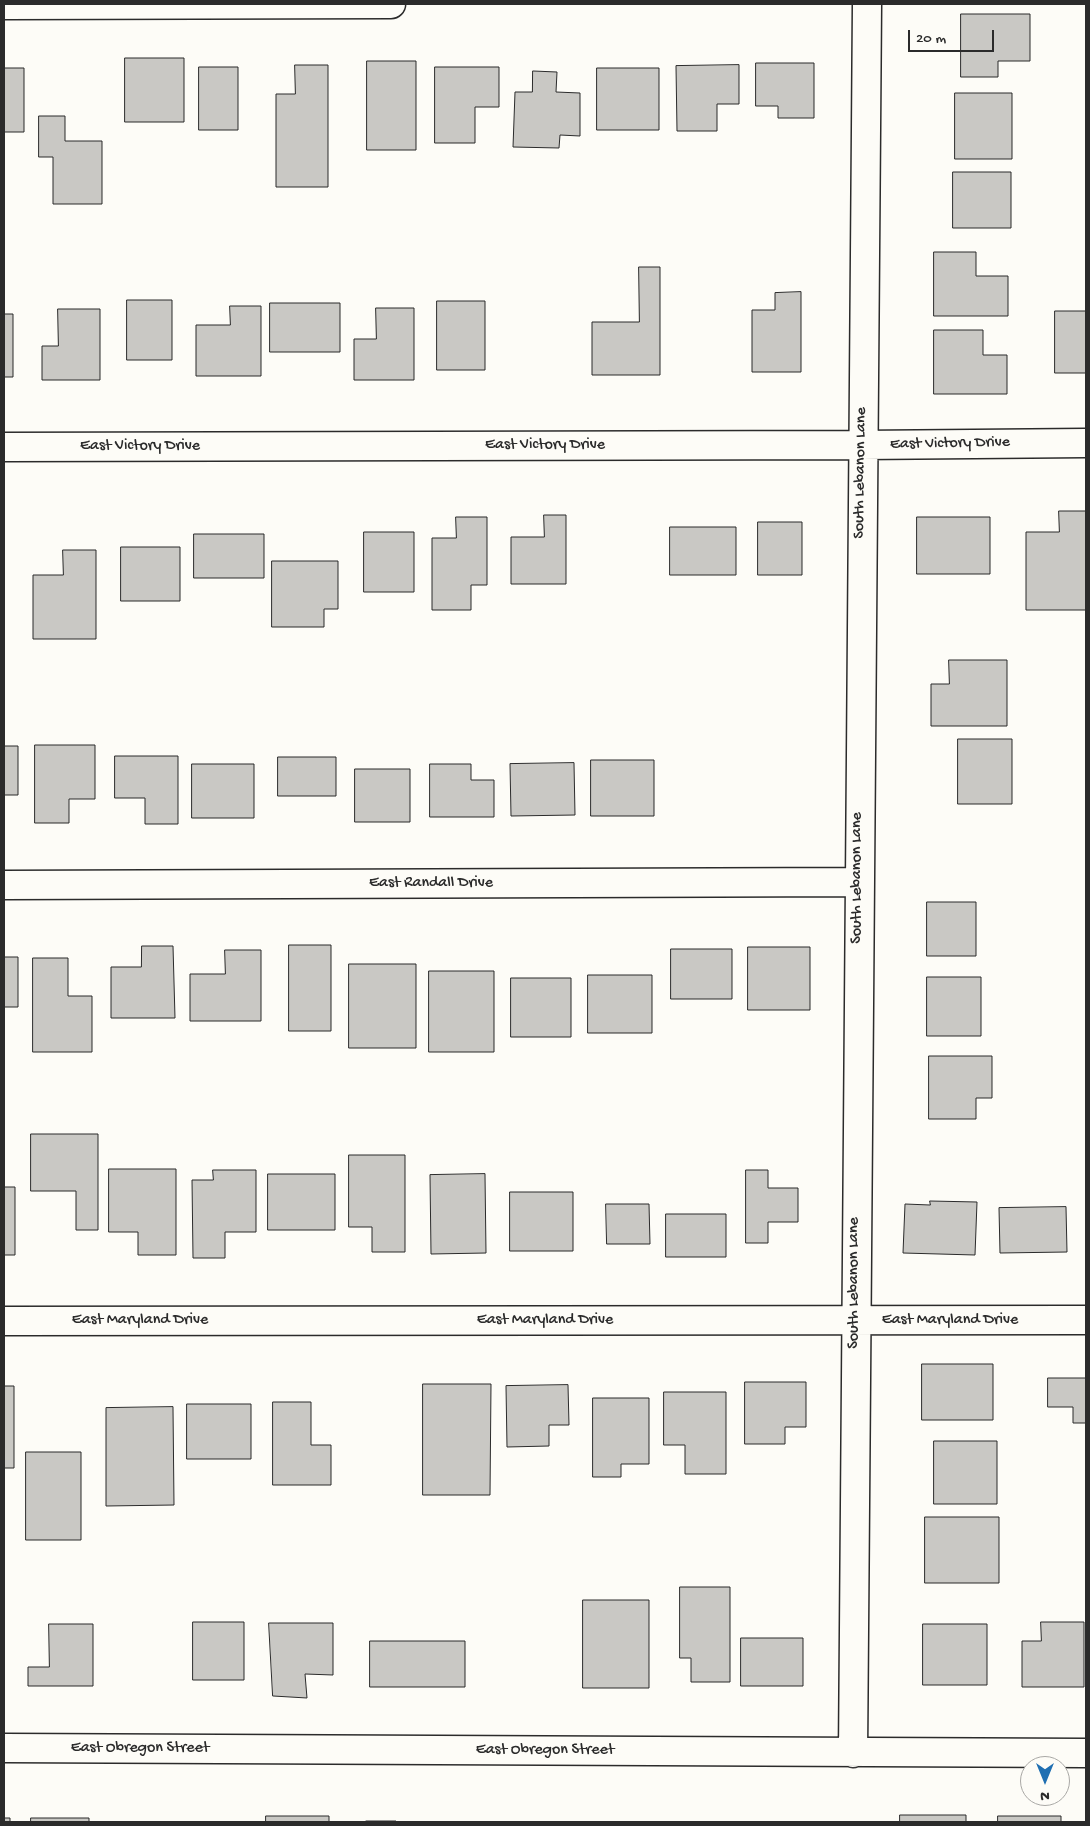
<!DOCTYPE html>
<style>
body{margin:0}
#map{position:relative;width:1090px;height:1826px;overflow:hidden;background:#fdfcf7;font-family:"Gochi Hand",sans-serif}
canvas{display:block}
.frame{position:absolute;inset:0;border:5px solid #2b2b2b;pointer-events:none}
.north{position:absolute;left:1020px;top:1756px;width:50px;height:50px;box-sizing:border-box;background:#fdfcf7;border:1px solid #a9a8a5;border-radius:50%;rotate:180deg;font-size:14px;font-weight:700;line-height:20px;text-align:center;color:#2b2b2b}
.north::after{content:'';display:block;margin:auto;width:18px;height:22px;background:#1f6fb2;clip-path:polygon(50% 0,100% 100%,50% 72%,0 100%)}
.scale{position:absolute;left:908px;top:30px;width:86px;height:22px;box-sizing:border-box;border:2px solid #2b2b2b;border-top:0;padding-left:6px;font-size:15px;line-height:18px;white-space:nowrap;color:#2b2b2b;-webkit-text-stroke:4px #fdfcf7;paint-order:stroke}
</style>
<div id="map">
<canvas width="1090" height="1826"></canvas>
<div class="frame"></div>
<div class="north">N</div>
<div class="scale">20 m</div>
</div>
<script>
const ctx = document.querySelector('canvas').getContext('2d');
ctx.lineJoin = 'round';
function fillPath(path, color) {
  ctx.fillStyle = color;
  ctx.fill(path, 'evenodd');
}
function strokePath(path, color, width, dash) {
  ctx.strokeStyle = color;
  ctx.lineWidth = width;
  ctx.lineCap = dash ? 'butt' : 'round';
  ctx.setLineDash(dash || []);
  ctx.stroke(path);
}
function label(font, color, halo, rows, align = 'center') {
  ctx.font = font + ' "Gochi Hand",sans-serif';
  ctx.lineWidth = 4;
  ctx.setLineDash([]);
  ctx.textBaseline = 'middle';
  ctx.strokeStyle = halo;
  ctx.fillStyle = color;
  for (const [text, x, y, turn = 0] of rows) {
    ctx.save();
    ctx.translate(x, y);
    ctx.rotate((+turn || 0) * Math.PI / 180);
    ctx.textAlign = isNaN(turn) ? turn : align;
    if (halo) ctx.strokeText(text, 0, 0);
    ctx.fillText(text, 0, 0);
    ctx.restore();
  }
}
const building = new Path2D(`
 M 961,14 L 1030,14 L 1030,61 L 998,61 L 998,77 L 961,77 Z
 M 125,58 L 184,58 L 184,122 L 125,122 Z
 M 367,61 L 416,61 L 416,150 L 367,150 Z
 M 756,63 L 814,63 L 814,118 L 778,118 L 778,106 L 756,106 Z
 M 295,65 L 328,65 L 328,187 L 276,187 L 276,94 L 295,94 Z
 M 739,65 L 739,104 L 717,104 L 717,131 L 677,131 L 676,66 Z
 M 199,67 L 238,67 L 238,130 L 199,130 Z
 M 435,67 L 499,67 L 499,107 L 475,107 L 475,143 L 435,143 Z
 M 4,68 L 24,68 L 24,132 L 4,132 Z
 M 597,68 L 659,68 L 659,130 L 597,130 Z
 M 533,71 L 557,72 L 556,92 L 580,93 L 580,136 L 560,135 L 559,148 L 513,147 L 515,92 L 532,92 Z
 M 955,93 L 1012,93 L 1012,159 L 955,159 Z
 M 39,116 L 65,116 L 65,141 L 102,141 L 102,204 L 53,204 L 53,157 L 39,157 Z
 M 953,172 L 1011,172 L 1011,228 L 953,228 Z
 M 934,252 L 976,252 L 976,276 L 1008,276 L 1008,316 L 934,316 Z
 M 639,267 L 660,267 L 660,375 L 592,375 L 592,322 L 639,322 Z
 M 801,292 L 801,372 L 752,372 L 752,310 L 775,310 L 775,293 Z
 M 127,300 L 172,300 L 172,360 L 127,360 Z
 M 437,301 L 485,301 L 485,370 L 437,370 Z
 M 270,303 L 340,303 L 340,352 L 270,352 Z
 M 230,306 L 261,306 L 261,376 L 196,376 L 196,325 L 230,325 Z
 M 376,308 L 414,308 L 414,380 L 354,380 L 354,339 L 376,339 Z
 M 58,309 L 100,309 L 100,380 L 42,380 L 42,346 L 58,346 Z
 M 1055,311 L 1086,311 L 1086,373 L 1055,373 Z
 M 4,314 L 13,314 L 13,377 L 4,377 Z
 M 934,330 L 983,330 L 983,355 L 1007,355 L 1007,394 L 934,394 Z
 M 1059,511 L 1086,511 L 1086,610 L 1026,610 L 1026,532 L 1059,532 Z
 M 544,515 L 566,515 L 566,584 L 511,584 L 511,537 L 544,537 Z
 M 456,517 L 487,517 L 487,585 L 471,585 L 471,610 L 432,610 L 432,538 L 456,538 Z
 M 917,517 L 990,517 L 990,574 L 917,574 Z
 M 758,522 L 802,522 L 802,575 L 758,575 Z
 M 670,527 L 736,527 L 736,575 L 670,575 Z
 M 364,532 L 414,532 L 414,592 L 364,592 Z
 M 194,534 L 264,534 L 264,578 L 194,578 Z
 M 121,547 L 180,547 L 180,601 L 121,601 Z
 M 63,550 L 96,550 L 96,639 L 33,639 L 33,575 L 63,575 Z
 M 272,561 L 338,561 L 338,609 L 324,609 L 324,627 L 272,627 Z
 M 949,660 L 1007,660 L 1007,726 L 931,726 L 931,684 L 949,684 Z
 M 958,739 L 1012,739 L 1012,804 L 958,804 Z
 M 35,745 L 95,745 L 95,799 L 69,799 L 69,823 L 35,823 Z
 M 4,746 L 18,746 L 18,795 L 4,795 Z
 M 115,756 L 178,756 L 178,824 L 145,824 L 145,798 L 115,798 Z
 M 278,757 L 336,757 L 336,796 L 278,796 Z
 M 591,760 L 654,760 L 654,816 L 591,816 Z
 M 574,763 L 575,815 L 511,816 L 510,764 Z
 M 192,764 L 254,764 L 254,818 L 192,818 Z
 M 430,764 L 471,764 L 471,780 L 494,780 L 494,817 L 430,817 Z
 M 355,769 L 410,769 L 410,822 L 355,822 Z
 M 927,902 L 976,902 L 976,956 L 927,956 Z
 M 289,945 L 331,945 L 331,1031 L 289,1031 Z
 M 142,946 L 173,946 L 175,1018 L 111,1018 L 111,967 L 141,967 Z
 M 748,947 L 810,947 L 810,1010 L 748,1010 Z
 M 671,949 L 732,949 L 732,999 L 671,999 Z
 M 225,950 L 261,950 L 261,1021 L 190,1021 L 190,974 L 225,974 Z
 M 4,957 L 18,957 L 18,1007 L 4,1007 Z
 M 33,958 L 68,958 L 68,996 L 92,996 L 92,1052 L 33,1052 Z
 M 349,964 L 416,964 L 416,1048 L 349,1048 Z
 M 429,971 L 494,971 L 494,1052 L 429,1052 Z
 M 588,975 L 652,975 L 652,1033 L 588,1033 Z
 M 927,977 L 981,977 L 981,1036 L 927,1036 Z
 M 511,978 L 571,978 L 571,1037 L 511,1037 Z
 M 929,1056 L 992,1056 L 992,1098 L 976,1098 L 976,1119 L 929,1119 Z
 M 31,1134 L 98,1134 L 98,1230 L 76,1230 L 76,1191 L 31,1191 Z
 M 349,1155 L 405,1155 L 405,1252 L 372,1252 L 372,1227 L 349,1227 Z
 M 109,1169 L 176,1169 L 176,1255 L 138,1255 L 138,1232 L 109,1232 Z
 M 213,1170 L 256,1170 L 256,1232 L 225,1232 L 225,1258 L 193,1258 L 192,1180 L 213,1180 Z
 M 746,1170 L 768,1170 L 768,1188 L 798,1188 L 798,1222 L 768,1222 L 768,1243 L 746,1243 Z
 M 268,1174 L 335,1174 L 335,1230 L 268,1230 Z
 M 485,1174 L 486,1253 L 431,1254 L 430,1175 Z
 M 4,1187 L 15,1187 L 15,1255 L 4,1255 Z
 M 510,1192 L 573,1192 L 573,1251 L 510,1251 Z
 M 930,1201 L 977,1202 L 975,1255 L 903,1253 L 905,1204 L 930,1205 Z
 M 606,1204 L 649,1204 L 650,1244 L 607,1244 Z
 M 1066,1207 L 1067,1252 L 1000,1253 L 999,1208 Z
 M 666,1214 L 726,1214 L 726,1257 L 666,1257 Z
 M 922,1364 L 993,1364 L 993,1420 L 922,1420 Z
 M 1048,1378 L 1086,1378 L 1086,1423 L 1073,1423 L 1073,1407 L 1048,1407 Z
 M 745,1382 L 806,1382 L 806,1427 L 785,1427 L 785,1444 L 745,1444 Z
 M 423,1384 L 491,1384 L 490,1495 L 423,1495 Z
 M 568,1385 L 569,1425 L 549,1425 L 549,1446 L 507,1447 L 506,1386 Z
 M 4,1386 L 14,1386 L 14,1468 L 4,1468 Z
 M 664,1392 L 726,1392 L 726,1474 L 685,1474 L 685,1445 L 664,1445 Z
 M 593,1398 L 649,1398 L 649,1464 L 621,1464 L 621,1477 L 593,1477 Z
 M 273,1402 L 311,1402 L 311,1445 L 331,1445 L 331,1485 L 273,1485 Z
 M 187,1404 L 251,1404 L 251,1459 L 187,1459 Z
 M 173,1407 L 174,1505 L 106,1506 L 106,1408 Z
 M 934,1441 L 997,1441 L 997,1504 L 934,1504 Z
 M 26,1452 L 81,1452 L 81,1540 L 26,1540 Z
 M 925,1517 L 999,1517 L 999,1583 L 925,1583 Z
 M 680,1587 L 730,1587 L 730,1682 L 691,1682 L 691,1658 L 680,1658 Z
 M 583,1600 L 649,1600 L 649,1688 L 583,1688 Z
 M 193,1622 L 244,1622 L 244,1680 L 193,1680 Z
 M 1041,1622 L 1084,1622 L 1084,1687 L 1022,1687 L 1022,1641 L 1041,1641 Z
 M 269,1623 L 333,1623 L 333,1675 L 305,1674 L 307,1698 L 273,1696 Z
 M 49,1624 L 93,1624 L 93,1686 L 28,1686 L 28,1667 L 49,1667 Z
 M 923,1624 L 987,1624 L 987,1685 L 923,1685 Z
 M 741,1638 L 803,1638 L 803,1686 L 741,1686 Z
 M 370,1641 L 465,1641 L 465,1687 L 370,1687 Z
 M 900,1815 L 966,1815 L 966,1822 L 900,1822 Z
 M 266,1816 L 329,1816 L 329,1822 L 266,1822 Z
 M 998,1816 L 1061,1816 L 1061,1822 L 998,1822 Z
 M 4,1818 L 10,1818 L 10,1822 L 4,1822 Z
 M 31,1818 L 89,1818 L 89,1822 L 31,1822 Z
 M 366,1821 L 396,1821 L 396,1822 L 366,1822 Z`);
fillPath(building, '#c9c8c4');
strokePath(building, '#2b2b2b', 1);
const minor = new Path2D(`
 M 4,5 L 391,4
 M 4,447 L 861,445 L 1086,443
 M 4,885 L 858,882
 M 4,1321 L 1086,1320
 M 4,1748 L 1086,1753
 M 853,1753 C 853,1170 859,587 867,4`);
strokePath(minor, '#2b2b2b', 31);
strokePath(minor, '#fdfcf7', 28);
label('16px', '#2b2b2b', '#fdfcf7', [
 ["East Victory Drive",950,444,-1],
 ["East Victory Drive",545,446],
 ["East Victory Drive",140,447],
 ["South Lebanon Lane",861,473,-89],
 ["South Lebanon Lane",858,878,-90],
 ["East Randall Drive",431,884],
 ["South Lebanon Lane",855,1283,-90],
 ["East Maryland Drive",140,1321],
 ["East Maryland Drive",545,1321],
 ["East Maryland Drive",950,1321],
 ["East Obregon Street",140,1749],
 ["East Obregon Street",545,1751]
]);
</script>
